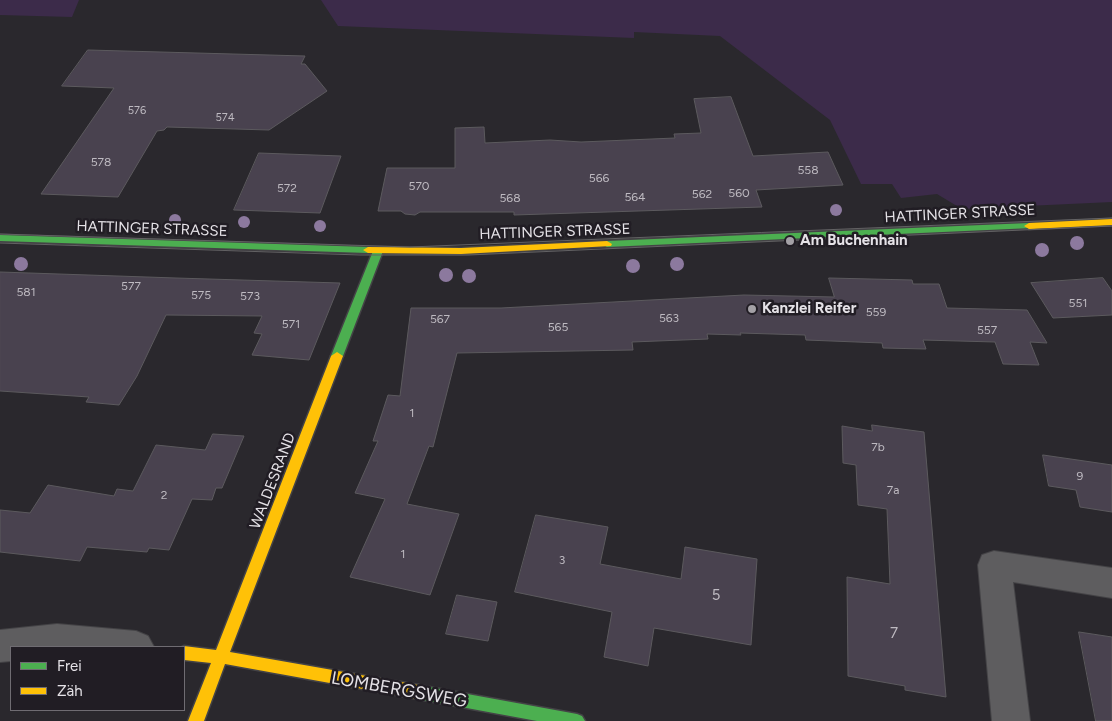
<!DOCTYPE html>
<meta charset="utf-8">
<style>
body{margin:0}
#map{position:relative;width:1112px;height:721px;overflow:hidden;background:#2a282d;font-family:Figtree,sans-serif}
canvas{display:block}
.legend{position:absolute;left:10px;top:646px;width:175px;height:65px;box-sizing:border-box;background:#211d24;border:1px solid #6f6c72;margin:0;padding:6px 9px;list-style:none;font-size:15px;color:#e5e2e7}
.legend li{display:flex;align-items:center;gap:10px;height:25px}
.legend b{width:25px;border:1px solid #6f6c72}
</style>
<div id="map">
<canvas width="1112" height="721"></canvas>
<ul class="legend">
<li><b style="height:6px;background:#4caf50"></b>Frei</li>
<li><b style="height:6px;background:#ffc107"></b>Zäh</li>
</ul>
</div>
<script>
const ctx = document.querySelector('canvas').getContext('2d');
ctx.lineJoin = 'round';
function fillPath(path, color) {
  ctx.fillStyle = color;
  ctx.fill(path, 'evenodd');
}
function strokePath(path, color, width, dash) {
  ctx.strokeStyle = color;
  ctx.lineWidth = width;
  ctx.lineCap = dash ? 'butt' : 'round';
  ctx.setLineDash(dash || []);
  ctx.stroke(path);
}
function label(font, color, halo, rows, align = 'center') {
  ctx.font = font + ' Figtree,sans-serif';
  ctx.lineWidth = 5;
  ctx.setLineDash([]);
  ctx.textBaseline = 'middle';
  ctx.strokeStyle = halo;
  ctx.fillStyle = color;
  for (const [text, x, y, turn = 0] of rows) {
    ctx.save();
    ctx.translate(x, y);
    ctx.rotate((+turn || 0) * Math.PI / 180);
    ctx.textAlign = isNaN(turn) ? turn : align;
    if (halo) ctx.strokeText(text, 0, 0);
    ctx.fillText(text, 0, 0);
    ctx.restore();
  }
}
fillPath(new Path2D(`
 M 0,0 L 79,0 L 72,17 L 0,15 Z
 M 321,0 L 1112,0 L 1112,202 L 962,209 L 937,194 L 901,198 L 892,184 L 861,184 L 830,120 L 720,36 L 634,32 L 634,38 L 338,26 Z`), '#3c2b4a');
const building = new Path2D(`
 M 88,50 L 305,56 L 301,64 L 305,64 L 327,91 L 269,130 L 167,127 L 164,130 L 157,131 L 118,197 L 41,194 L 114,88 L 62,86 Z
 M 731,97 L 753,156 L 828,152 L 843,185 L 756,190 L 762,207 L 514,215 L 514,212 L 420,212 L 415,215 L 405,214 L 401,211 L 378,211 L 387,168 L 455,168 L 455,128 L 484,127 L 485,143 L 550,140 L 581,142 L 675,138 L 674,134 L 701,133 L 694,99 Z
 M 259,153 L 341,156 L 320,213 L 234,210 Z
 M 0,272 L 176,278 L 340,283 L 309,360 L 252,355 L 262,334 L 254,333 L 262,316 L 166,315 L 137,376 L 119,405 L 86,402 L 89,397 L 0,391 Z
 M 829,278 L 912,280 L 913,284 L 939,284 L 947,308 L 1027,310 L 1047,343 L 1030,342 L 1039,365 L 1003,364 L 995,342 L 923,340 L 926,349 L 883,348 L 882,343 L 806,340 L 805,335 L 740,333 L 741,335 L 707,334 L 708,339 L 632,342 L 633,350 L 457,353 L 433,447 L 429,446 L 407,504 L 459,514 L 430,595 L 350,577 L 385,499 L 355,493 L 378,441 L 373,441 L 388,395 L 400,396 L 411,308 L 501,308 L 744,295 L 834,297 Z
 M 1103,278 L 1112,291 L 1112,315 L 1053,318 L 1031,283 Z
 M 872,425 L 924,432 L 946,697 L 905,690 L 905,686 L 848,676 L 847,577 L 890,584 L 887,509 L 858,505 L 856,465 L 843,463 L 842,426 L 872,431 Z
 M 213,434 L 244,436 L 222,488 L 216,488 L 212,500 L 192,499 L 169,550 L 149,548 L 147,552 L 87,547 L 80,561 L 0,552 L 0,510 L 30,513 L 48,485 L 114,496 L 117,489 L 133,491 L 156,445 L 205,450 Z
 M 1043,455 L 1112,465 L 1112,512 L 1080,507 L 1076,490 L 1049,486 Z
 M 536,515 L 608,527 L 600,564 L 681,579 L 685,547 L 757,559 L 751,645 L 654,628 L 648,666 L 604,657 L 612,612 L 515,592 Z
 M 457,595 L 497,602 L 488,641 L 446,634 Z
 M 1079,632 L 1112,637 L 1112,721 L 1096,721 Z`);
fillPath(building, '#49424f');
strokePath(building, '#5c5a5e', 1);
const street = new Path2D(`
 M 994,551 L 1112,568 L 1112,598 L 1013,582 L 1030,721 L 992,721 L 978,565 L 982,555 Z
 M 57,624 L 136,631 L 148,636 L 154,647 L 11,647 L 11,661 L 0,662 L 0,630 Z`);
const fast = new Path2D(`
 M 1029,223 L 1034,226 L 1032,228 L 607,247 L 602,244 L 607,241 Z
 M 0,235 L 368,247 L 373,250 L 368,253 L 0,241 Z
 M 378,248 L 383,251 L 343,356 L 337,360 L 333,359 L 331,356 L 373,251 Z
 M 418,685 L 577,714 L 582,716 L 585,721 L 537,721 L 418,699 L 413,697 L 411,692 L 413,687 Z`);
const slow = new Path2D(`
 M 1112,219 L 1112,225 L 1029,229 L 1024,226 L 1029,223 Z
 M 607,241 L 612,244 L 611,246 L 461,254 L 368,253 L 363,250 L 368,247 L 461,248 Z
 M 337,352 L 343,356 L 230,652 L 418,685 L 423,687 L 425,692 L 423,697 L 418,699 L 225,664 L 204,721 L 188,721 L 211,663 L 184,660 L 184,647 L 182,647 L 184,646 L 216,650 L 331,356 Z`);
strokePath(street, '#444346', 2);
strokePath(fast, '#444346', 3);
strokePath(slow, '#444346', 3);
fillPath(street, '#5e5d5f');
fillPath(fast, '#4caf50');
fillPath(slow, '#ffc107');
strokePath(new Path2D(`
 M 0,234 L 410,247 L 1112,218
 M 0,243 L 360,255 L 469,255 L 1112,226`), '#636264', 1);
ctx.fillStyle = '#8c799e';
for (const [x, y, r] of [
 [836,210,6],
 [175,220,6],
 [244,222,6],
 [320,226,6],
 [1077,243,7],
 [1042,250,7],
 [21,264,7],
 [677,264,7],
 [633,266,7],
 [446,275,7],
 [469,276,7]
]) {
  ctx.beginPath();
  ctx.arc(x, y, r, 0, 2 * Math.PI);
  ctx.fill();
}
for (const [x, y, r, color] of [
 [790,241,5,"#a4a1a6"],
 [752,309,5,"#a4a1a6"]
]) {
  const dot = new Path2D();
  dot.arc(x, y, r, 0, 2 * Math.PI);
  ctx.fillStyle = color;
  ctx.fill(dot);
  strokePath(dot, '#211d24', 2);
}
label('11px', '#bebac1', null, [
 ["576",137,111],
 ["574",225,118]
]);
label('12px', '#bebac1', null, [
 ["578",101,162],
 ["558",808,170],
 ["566",599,178],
 ["570",419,186],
 ["572",287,188],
 ["560",739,193],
 ["562",702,194],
 ["564",635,197],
 ["568",510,198],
 ["577",131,286],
 ["581",26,292],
 ["575",201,295],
 ["573",250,296],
 ["551",1078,303],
 ["559",876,312],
 ["563",669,318],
 ["567",440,319],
 ["571",291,324],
 ["565",558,327],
 ["557",987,330],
 ["1",412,413],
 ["7b",878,447],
 ["9",1080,476],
 ["7a",893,490],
 ["2",164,495],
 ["1",403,554],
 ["3",562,560]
]);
label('15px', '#e5e2e7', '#211d24', [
 ["HATTINGER STRASSE",960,214,-3],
 ["HATTINGER STRASSE",152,229,2],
 ["HATTINGER STRASSE",555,232,-2],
 ["WALDESRAND",273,481,-69]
]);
label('bold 15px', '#e5e2e7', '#211d24', [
 ["Am Buchenhain",800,241],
 ["Kanzlei Reifer",762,309]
], 'left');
label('15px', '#bebac1', null, [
 ["5",716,596],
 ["7",894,634]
]);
label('18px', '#e5e2e7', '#211d24', [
 ["LOMBERGSWEG",399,690,10]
]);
</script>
